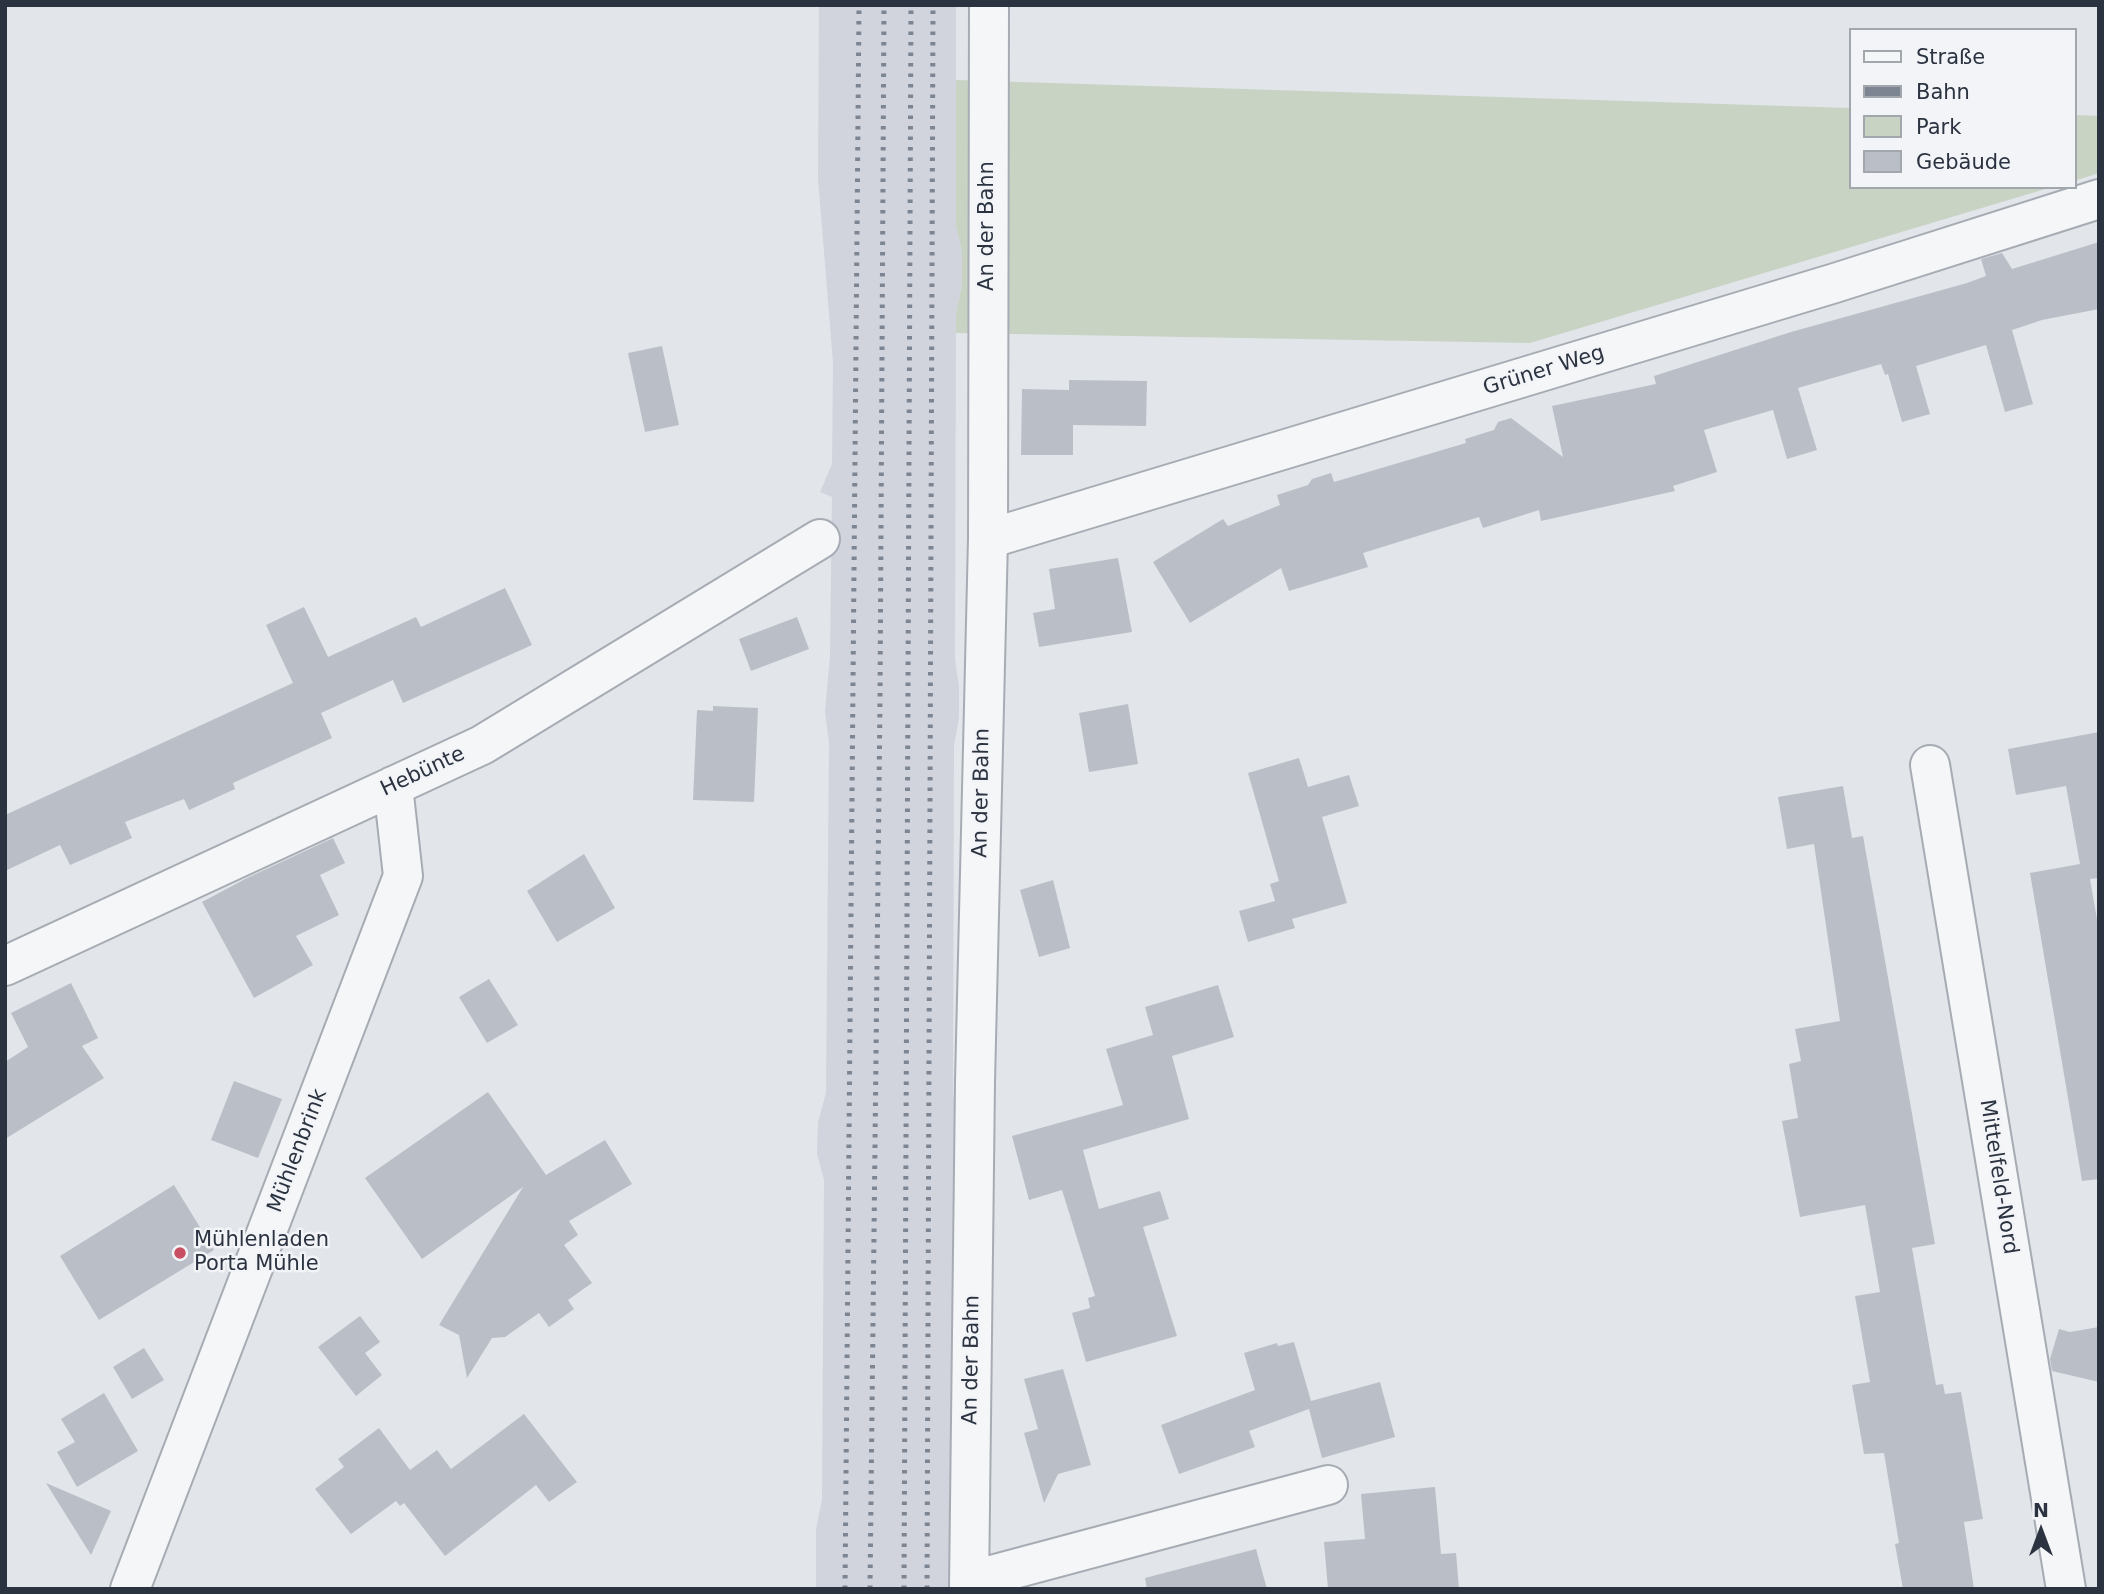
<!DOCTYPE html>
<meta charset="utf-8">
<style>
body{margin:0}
#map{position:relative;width:2104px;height:1594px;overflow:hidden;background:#e2e5ea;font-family:"DejaVu Sans",sans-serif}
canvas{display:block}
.frame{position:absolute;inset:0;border:7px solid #2b3341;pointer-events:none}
.legend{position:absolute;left:1849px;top:28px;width:228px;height:161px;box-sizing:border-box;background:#f2f4f7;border:2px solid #a2a7ae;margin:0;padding:9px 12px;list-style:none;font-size:21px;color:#2b3341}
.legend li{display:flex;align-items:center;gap:14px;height:35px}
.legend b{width:35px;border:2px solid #a2a7ae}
.north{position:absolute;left:2006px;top:1496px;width:70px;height:70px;-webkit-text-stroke:5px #f2f4f7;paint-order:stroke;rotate:0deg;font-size:19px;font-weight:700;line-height:28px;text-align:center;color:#2b3341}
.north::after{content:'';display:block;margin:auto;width:24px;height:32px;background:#2b3341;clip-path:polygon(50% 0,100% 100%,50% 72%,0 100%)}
</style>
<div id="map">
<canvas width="2104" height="1594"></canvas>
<div class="frame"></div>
<ul class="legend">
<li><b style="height:9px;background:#f5f6f8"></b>Straße</li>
<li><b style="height:9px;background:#7d8593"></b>Bahn</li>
<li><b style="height:19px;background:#c8d3c4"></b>Park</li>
<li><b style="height:19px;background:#babfc7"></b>Gebäude</li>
</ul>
<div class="north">N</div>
</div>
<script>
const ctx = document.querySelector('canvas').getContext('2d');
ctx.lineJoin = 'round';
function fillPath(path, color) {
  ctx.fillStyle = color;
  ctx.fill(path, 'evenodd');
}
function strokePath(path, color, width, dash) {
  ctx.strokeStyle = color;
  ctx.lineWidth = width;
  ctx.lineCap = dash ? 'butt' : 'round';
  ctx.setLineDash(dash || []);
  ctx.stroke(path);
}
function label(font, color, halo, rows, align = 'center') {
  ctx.font = font + ' "DejaVu Sans",sans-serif';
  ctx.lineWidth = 5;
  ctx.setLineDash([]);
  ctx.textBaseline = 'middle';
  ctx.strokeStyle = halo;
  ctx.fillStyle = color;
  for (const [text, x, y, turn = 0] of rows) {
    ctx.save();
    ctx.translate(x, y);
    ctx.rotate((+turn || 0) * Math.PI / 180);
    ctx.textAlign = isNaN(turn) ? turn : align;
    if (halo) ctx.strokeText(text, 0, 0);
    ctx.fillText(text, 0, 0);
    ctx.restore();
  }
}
fillPath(new Path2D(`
 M 819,5 L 956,5 L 956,225 L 962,253 L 962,284 L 956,314 L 955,659 L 959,687 L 959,718 L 954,746 L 953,1092 L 956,1123 L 953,1181 L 952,1589 L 816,1589 L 816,1529 L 822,1500 L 824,1180 L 817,1154 L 818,1122 L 826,1093 L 829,743 L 825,712 L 830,656 L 832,497 L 820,492 L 832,464 L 833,363 L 818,178 Z`), '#d1d4dc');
fillPath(new Path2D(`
 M 956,80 L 1850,108 L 1850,187 L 2052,187 L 1530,343 L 956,333 L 956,314 L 962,284 L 962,253 L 956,225 Z
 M 2074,115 L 2099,116 L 2099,173 L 2074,181 Z`), '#c8d3c4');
fillPath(new Path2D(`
 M 2099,242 L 2099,309 L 2042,320 L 2012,330 L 2033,404 L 2005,412 L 1986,345 L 1916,366 L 1930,414 L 1902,422 L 1888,374 L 1885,375 L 1881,364 L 1798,388 L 1817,450 L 1787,459 L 1773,410 L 1704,430 L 1717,472 L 1673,486 L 1675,491 L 1541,521 L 1539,510 L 1483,528 L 1479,517 L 1363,553 L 1368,567 L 1289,591 L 1281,568 L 1190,623 L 1153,562 L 1223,519 L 1228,526 L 1280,505 L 1277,495 L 1308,485 L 1312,479 L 1331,473 L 1334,482 L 1466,443 L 1465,439 L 1494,430 L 1498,422 L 1511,418 L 1563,457 L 1552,406 L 1656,384 L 1654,376 L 1791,332 L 1967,283 L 1986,276 L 1981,259 L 2002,253 L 2012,269 Z
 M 662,346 L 679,425 L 645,432 L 628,353 Z
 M 1069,380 L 1147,381 L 1146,426 L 1073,425 L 1073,455 L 1021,455 L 1022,389 L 1069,390 Z
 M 1118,558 L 1132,632 L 1039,647 L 1033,613 L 1055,609 L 1049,569 Z
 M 505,588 L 532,645 L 403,703 L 393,680 L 321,713 L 332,738 L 233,783 L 235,789 L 189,810 L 184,799 L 125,822 L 132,838 L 70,865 L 60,845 L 5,871 L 5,815 L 293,683 L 266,625 L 304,607 L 328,657 L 416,617 L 421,627 Z
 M 797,617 L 809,649 L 751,671 L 739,639 Z
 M 1128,704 L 1138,764 L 1089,772 L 1079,713 Z
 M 713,706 L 758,708 L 754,802 L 693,800 L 697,710 L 713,711 Z
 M 2099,732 L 2099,878 L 2090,879 L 2099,931 L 2099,1179 L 2082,1181 L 2030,873 L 2080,864 L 2066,786 L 2016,795 L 2008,749 Z
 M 1299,758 L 1308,787 L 1349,775 L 1359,806 L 1322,817 L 1347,903 L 1292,919 L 1295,928 L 1248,942 L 1239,911 L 1275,901 L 1270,884 L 1279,881 L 1248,773 Z
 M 1843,786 L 1852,838 L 1863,836 L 1935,1244 L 1912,1248 L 1936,1385 L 1943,1384 L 1945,1394 L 1961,1392 L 1983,1519 L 1964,1522 L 1974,1589 L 1903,1589 L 1895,1544 L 1899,1543 L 1884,1453 L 1864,1454 L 1852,1385 L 1870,1382 L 1855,1296 L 1880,1292 L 1865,1205 L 1800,1217 L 1782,1121 L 1798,1118 L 1789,1064 L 1801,1061 L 1795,1029 L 1840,1021 L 1814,844 L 1787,849 L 1778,797 Z
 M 333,838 L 345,863 L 320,875 L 339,915 L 296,936 L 313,965 L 254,998 L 202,902 L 247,878 Z
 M 584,854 L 615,908 L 557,942 L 527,891 Z
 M 1053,880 L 1070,948 L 1039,957 L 1020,890 Z
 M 489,979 L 518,1025 L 487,1043 L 459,997 Z
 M 71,983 L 98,1038 L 82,1046 L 104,1078 L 5,1139 L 5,1062 L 28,1047 L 11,1013 Z
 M 1218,985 L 1234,1037 L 1172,1056 L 1189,1119 L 1083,1150 L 1099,1209 L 1160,1191 L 1169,1219 L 1143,1227 L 1177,1336 L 1086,1362 L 1072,1313 L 1090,1308 L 1088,1298 L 1095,1296 L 1062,1190 L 1029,1200 L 1012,1136 L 1123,1105 L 1106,1049 L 1153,1035 L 1145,1007 Z
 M 234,1081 L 282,1099 L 258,1158 L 211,1140 Z
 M 488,1092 L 546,1175 L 605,1140 L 632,1184 L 569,1221 L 578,1235 L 564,1245 L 592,1283 L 568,1300 L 574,1309 L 549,1327 L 539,1313 L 505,1337 L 492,1338 L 467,1378 L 459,1335 L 439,1325 L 523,1187 L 422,1259 L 365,1178 Z
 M 174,1185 L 214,1250 L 99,1320 L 60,1256 Z
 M 360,1316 L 380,1342 L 365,1353 L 382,1375 L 356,1396 L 318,1347 Z
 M 2099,1327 L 2099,1382 L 2052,1371 L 2050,1359 L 2059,1329 L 2070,1332 Z
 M 1294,1342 L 1311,1401 L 1380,1382 L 1395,1437 L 1322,1458 L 1309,1409 L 1249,1431 L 1255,1447 L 1179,1474 L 1161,1425 L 1255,1390 L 1244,1353 L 1277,1343 L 1278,1346 Z
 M 144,1348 L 164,1380 L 132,1399 L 113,1367 Z
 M 1063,1369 L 1091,1465 L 1058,1474 L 1044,1503 L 1024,1433 L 1038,1429 L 1024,1379 Z
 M 104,1393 L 138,1451 L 77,1487 L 57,1452 L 75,1442 L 61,1419 Z
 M 524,1414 L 577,1482 L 549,1502 L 536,1485 L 445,1556 L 404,1503 L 400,1506 L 396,1501 L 351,1534 L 315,1489 L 344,1467 L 338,1459 L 379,1428 L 410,1470 L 437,1450 L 451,1469 Z
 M 46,1483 L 111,1511 L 91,1555 Z
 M 1435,1487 L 1441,1554 L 1456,1553 L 1459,1589 L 1328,1589 L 1324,1542 L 1365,1539 L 1361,1494 Z
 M 1256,1549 L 1267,1589 L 1147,1589 L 1145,1578 Z`), '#babfc7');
const minor = new Path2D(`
 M 988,539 L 1835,283 L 2099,199
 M 1930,765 L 2066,1589
 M 5,966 L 482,745 L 820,539
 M 969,1581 L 1328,1485
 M 130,1589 L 403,876 L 393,786
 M 969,1589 L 975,1082 L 988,539 L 989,5`);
strokePath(minor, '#a7acb4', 42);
strokePath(minor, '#f5f6f8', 38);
strokePath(new Path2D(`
 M 845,1589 L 859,5
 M 870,1589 L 880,700 L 884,5
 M 904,1589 L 911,5
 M 927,1589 L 933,5`), '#7d8593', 5, [3.5, 7]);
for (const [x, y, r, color] of [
 [180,1253,7,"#c74f61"]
]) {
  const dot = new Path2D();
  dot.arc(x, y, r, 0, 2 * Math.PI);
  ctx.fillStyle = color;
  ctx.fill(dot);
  strokePath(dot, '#f2f4f7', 2.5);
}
label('21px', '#2b3341', '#f2f4f7', [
 ["An der Bahn",988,226,-90],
 ["Grüner Weg",1544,371,-17],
 ["Hebünte",423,772,-25],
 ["An der Bahn",982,793,-89],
 ["Mühlenbrink",298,1151,-69],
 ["Mittelfeld-Nord",1998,1177,81],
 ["An der Bahn",972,1360,-89]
]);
label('21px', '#2b3341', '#f2f4f7', [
 ["Mühlenladen",194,1241],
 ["Porta Mühle",194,1265]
], 'left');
</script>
